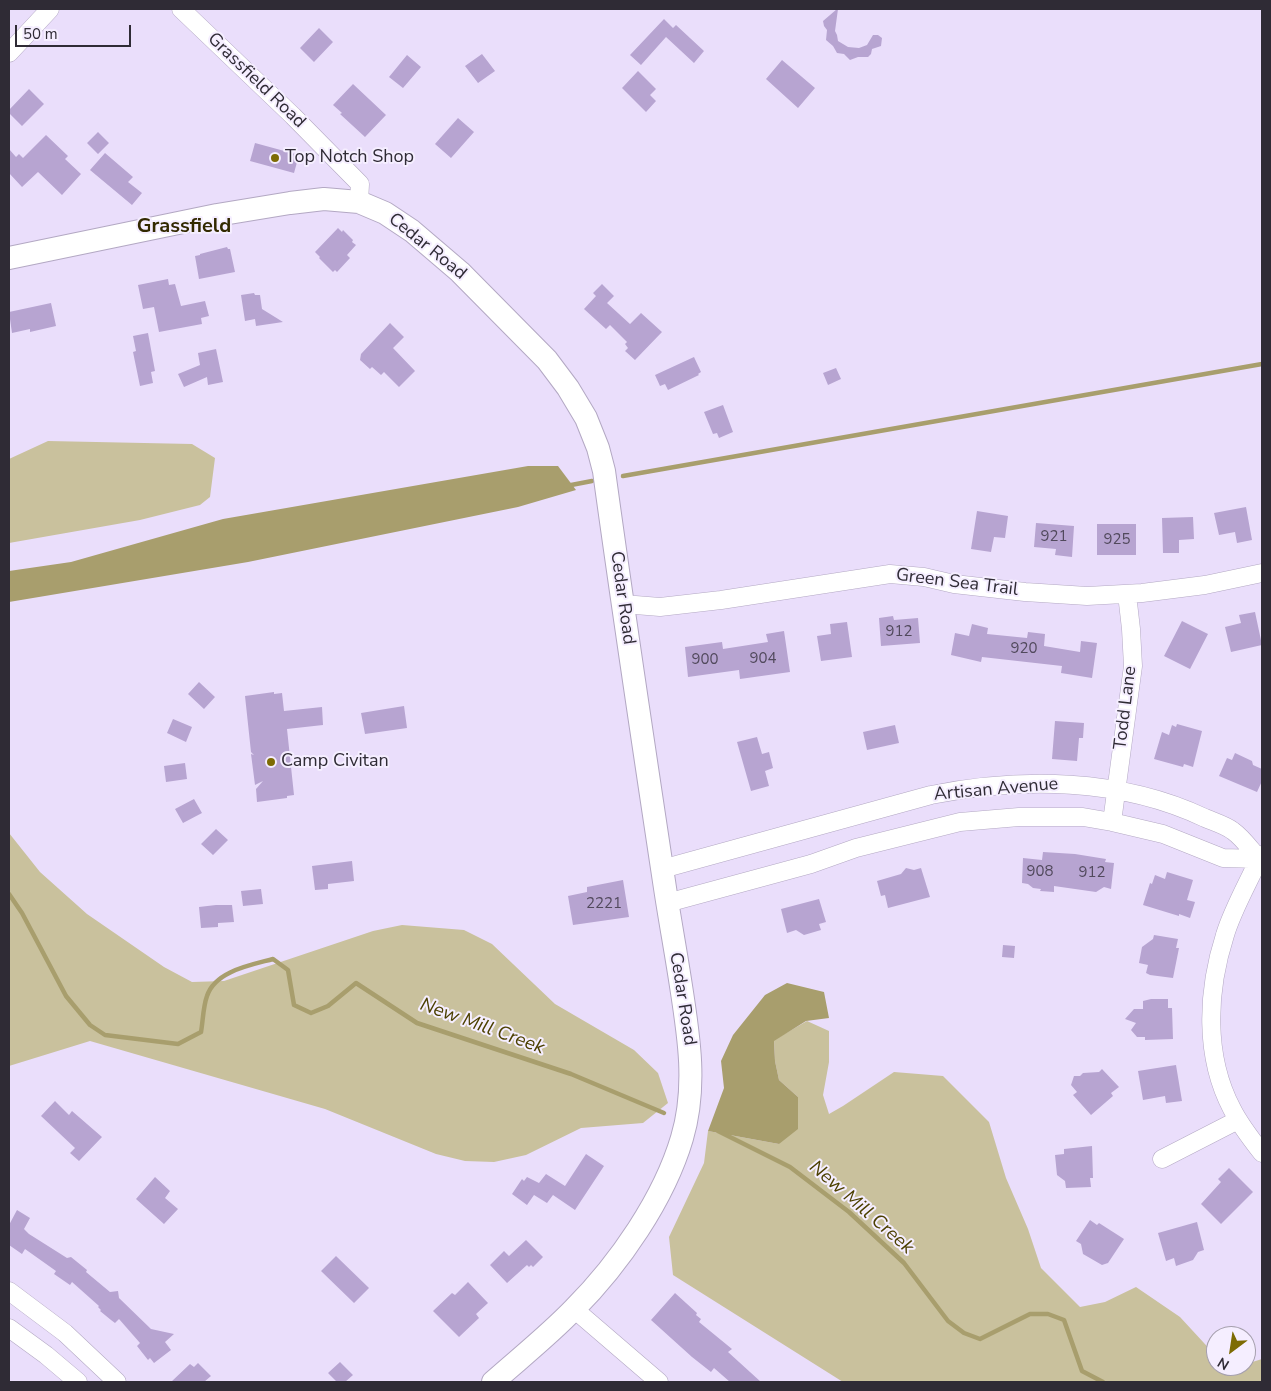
<!DOCTYPE html>
<style>
body{margin:0}
#map{position:relative;width:1271px;height:1391px;overflow:hidden;background:#eadefb;font-family:"Nunito Sans",sans-serif}
canvas{display:block}
.frame{position:absolute;inset:0;border:10px solid #2f2b35;pointer-events:none}
.north{position:absolute;left:1206px;top:1326px;width:50px;height:50px;box-sizing:border-box;background:#f5eeff;border:1px solid #a6a0ae;border-radius:50%;rotate:211deg;font-size:14px;font-weight:700;line-height:20px;text-align:center;color:#2f2b35}
.north::after{content:'';display:block;margin:auto;width:18px;height:22px;background:#7d6b04;clip-path:polygon(50% 0,100% 100%,50% 72%,0 100%)}
.scale{position:absolute;left:15px;top:25px;width:116px;height:22px;box-sizing:border-box;border:2px solid #2f2b35;border-top:0;padding-left:6px;font-size:15px;line-height:18px;white-space:nowrap;color:#2f2b35;-webkit-text-stroke:4px #f5eeff;paint-order:stroke}
</style>
<div id="map">
<canvas width="1271" height="1391"></canvas>
<div class="frame"></div>
<div class="north">N</div>
<div class="scale">50 m</div>
</div>
<script>
const ctx = document.querySelector('canvas').getContext('2d');
ctx.lineJoin = 'round';
function fillPath(path, color) {
  ctx.fillStyle = color;
  ctx.fill(path, 'evenodd');
}
function strokePath(path, color, width, dash) {
  ctx.strokeStyle = color;
  ctx.lineWidth = width;
  ctx.lineCap = dash ? 'butt' : 'round';
  ctx.setLineDash(dash || []);
  ctx.stroke(path);
}
function label(font, color, halo, rows, align = 'center') {
  ctx.font = font + ' "Nunito Sans",sans-serif';
  ctx.lineWidth = 4;
  ctx.setLineDash([]);
  ctx.textBaseline = 'middle';
  ctx.strokeStyle = halo;
  ctx.fillStyle = color;
  for (const [text, x, y, turn = 0] of rows) {
    ctx.save();
    ctx.translate(x, y);
    ctx.rotate((+turn || 0) * Math.PI / 180);
    ctx.textAlign = isNaN(turn) ? turn : align;
    if (halo) ctx.strokeText(text, 0, 0);
    ctx.fillText(text, 0, 0);
    ctx.restore();
  }
}
fillPath(new Path2D(`
 M 48,441 L 192,444 L 215,458 L 210,497 L 200,505 L 140,520 L 9,543 L 9,459 Z
 M 9,833 L 40,872 L 87,914 L 164,967 L 192,982 L 224,981 L 373,931 L 402,925 L 464,930 L 492,944 L 555,1004 L 634,1050 L 658,1073 L 668,1103 L 643,1123 L 581,1128 L 526,1155 L 494,1162 L 465,1161 L 436,1154 L 325,1109 L 90,1041 L 9,1066 Z
 M 807,1021 L 829,1031 L 829,1062 L 823,1095 L 829,1114 L 843,1106 L 894,1072 L 943,1076 L 989,1122 L 1006,1178 L 1028,1229 L 1041,1268 L 1080,1307 L 1105,1302 L 1136,1287 L 1180,1317 L 1216,1356 L 1216,1366 L 1226,1366 L 1229,1369 L 1238,1366 L 1246,1366 L 1246,1364 L 1262,1359 L 1262,1382 L 843,1382 L 673,1275 L 669,1237 L 704,1163 L 708,1131 L 779,1144 L 798,1097 L 779,1080 L 775,1061 L 774,1040 Z`), '#c9c19d');
fillPath(new Path2D(`
 M 528,466 L 558,466 L 576,490 L 518,507 L 248,562 L 9,602 L 9,571 L 71,562 L 223,519 Z
 M 787,983 L 824,992 L 829,1018 L 806,1021 L 774,1041 L 775,1061 L 779,1080 L 798,1097 L 798,1129 L 779,1144 L 708,1131 L 724,1088 L 721,1061 L 733,1035 L 765,995 Z`), '#a89e6d');
strokePath(new Path2D(`
 M 623,476 L 1262,364
 M 566,486 L 592,481
 M 9,894 L 22,913 L 66,996 L 90,1025 L 105,1035 L 178,1044 L 201,1032 C 203,1021 203,1007 207,996 C 215,971 251,965 273,959 L 288,970 L 294,1005 L 311,1013 L 328,1006 L 356,983 L 417,1023 L 571,1074 L 664,1113
 M 718,1131 L 790,1167 L 849,1212 L 904,1263 L 948,1321 L 964,1333 L 980,1339 L 1030,1314 L 1048,1314 L 1064,1320 L 1082,1371 L 1103,1382`), '#a89e6d', 4.5);
fillPath(new Path2D(`
 M 837,9 L 838,9 L 835,31 L 837,35 L 838,41 L 848,47 L 859,48 L 867,45 L 873,35 L 878,35 L 882,38 L 881,46 L 872,49 L 871,54 L 868,57 L 858,57 L 850,60 L 844,54 L 837,53 L 833,46 L 826,40 L 827,30 L 824,26 L 823,21 Z
 M 664,19 L 673,28 L 676,25 L 704,51 L 694,63 L 666,37 L 641,65 L 630,55 Z
 M 319,28 L 333,42 L 314,62 L 300,48 Z
 M 482,54 L 495,71 L 478,83 L 465,66 Z
 M 407,55 L 421,67 L 403,88 L 389,77 Z
 M 782,60 L 815,88 L 798,108 L 766,79 Z
 M 638,71 L 656,89 L 650,95 L 656,101 L 646,112 L 622,88 Z
 M 353,84 L 386,115 L 365,137 L 340,114 L 342,113 L 333,105 Z
 M 29,89 L 44,104 L 22,126 L 9,113 L 9,110 Z
 M 458,118 L 474,132 L 451,158 L 435,144 Z
 M 98,132 L 109,143 L 98,154 L 87,143 Z
 M 46,135 L 68,156 L 65,159 L 81,174 L 62,195 L 38,172 L 22,187 L 9,173 L 9,149 L 16,157 L 19,154 L 23,158 Z
 M 255,143 L 299,155 L 294,173 L 250,161 Z
 M 105,153 L 133,177 L 128,182 L 142,193 L 132,205 L 90,170 Z
 M 338,228 L 342,232 L 343,230 L 353,240 L 352,242 L 356,245 L 347,255 L 350,258 L 337,272 L 335,270 L 333,272 L 319,258 L 320,257 L 315,252 Z
 M 227,247 L 228,249 L 230,249 L 235,272 L 199,279 L 195,256 L 200,255 L 200,254 Z
 M 168,279 L 169,285 L 175,284 L 181,306 L 205,301 L 209,316 L 201,318 L 202,324 L 159,332 L 154,307 L 143,309 L 138,285 Z
 M 602,284 L 614,296 L 607,303 L 630,324 L 641,313 L 662,332 L 635,360 L 625,351 L 628,348 L 625,344 L 627,342 L 610,325 L 606,329 L 584,309 L 596,296 L 593,293 Z
 M 254,293 L 255,295 L 260,295 L 262,309 L 283,322 L 256,326 L 255,319 L 245,321 L 241,295 Z
 M 51,303 L 56,326 L 30,332 L 30,329 L 12,333 L 9,312 Z
 M 390,323 L 404,337 L 393,348 L 415,371 L 399,387 L 384,372 L 381,375 L 372,367 L 370,369 L 360,360 L 361,354 Z
 M 148,333 L 155,371 L 151,372 L 153,383 L 140,386 L 133,352 L 136,351 L 133,336 Z
 M 216,349 L 223,382 L 208,385 L 207,377 L 184,387 L 178,374 L 200,365 L 198,353 Z
 M 694,357 L 701,372 L 698,374 L 699,375 L 668,390 L 665,384 L 660,386 L 655,375 Z
 M 836,368 L 841,379 L 828,385 L 823,373 Z
 M 723,405 L 733,432 L 719,438 L 717,433 L 713,434 L 704,412 Z
 M 1246,507 L 1252,540 L 1237,543 L 1235,532 L 1219,535 L 1214,513 Z
 M 977,511 L 1008,516 L 1005,538 L 994,537 L 991,552 L 971,549 Z
 M 1193,517 L 1194,539 L 1179,540 L 1179,553 L 1163,553 L 1162,518 Z
 M 1036,523 L 1074,526 L 1072,557 L 1055,555 L 1056,549 L 1034,547 Z
 M 1097,524 L 1136,524 L 1136,555 L 1097,555 Z
 M 1255,612 L 1262,645 L 1231,652 L 1225,627 L 1241,623 L 1239,615 Z
 M 893,616 L 894,620 L 918,618 L 920,643 L 881,646 L 879,618 Z
 M 1182,621 L 1208,634 L 1190,669 L 1164,656 Z
 M 847,622 L 852,657 L 821,661 L 817,636 L 831,634 L 830,624 Z
 M 972,624 L 988,628 L 987,634 L 1027,638 L 1028,632 L 1045,634 L 1044,646 L 1080,652 L 1081,641 L 1097,643 L 1092,678 L 1061,673 L 1062,666 L 982,657 L 981,662 L 951,655 L 955,633 L 969,636 Z
 M 784,631 L 790,672 L 740,679 L 739,670 L 688,677 L 685,647 L 722,642 L 723,649 L 768,642 L 766,634 Z
 M 199,682 L 215,697 L 204,709 L 188,694 Z
 M 274,692 L 274,694 L 282,693 L 284,711 L 322,707 L 323,725 L 287,729 L 294,795 L 287,796 L 287,798 L 257,802 L 256,789 L 263,781 L 255,785 L 251,754 L 254,755 L 251,752 L 245,696 Z
 M 404,706 L 407,728 L 365,734 L 361,713 Z
 M 173,719 L 192,727 L 186,742 L 167,733 Z
 M 1055,721 L 1084,723 L 1083,738 L 1079,738 L 1077,761 L 1052,759 Z
 M 1177,724 L 1202,731 L 1193,767 L 1184,764 L 1183,767 L 1154,759 L 1162,732 L 1169,735 L 1172,725 L 1176,727 Z
 M 895,725 L 899,743 L 867,750 L 863,732 Z
 M 757,737 L 762,754 L 769,752 L 773,768 L 765,771 L 769,786 L 751,791 L 737,742 Z
 M 1235,753 L 1252,761 L 1253,765 L 1262,769 L 1262,781 L 1257,792 L 1219,776 L 1227,758 L 1232,760 Z
 M 185,763 L 187,779 L 166,782 L 164,766 Z
 M 194,799 L 202,813 L 183,823 L 175,809 Z
 M 216,829 L 228,840 L 213,855 L 201,844 Z
 M 1043,852 L 1075,854 L 1106,859 L 1105,862 L 1114,863 L 1111,889 L 1104,887 L 1096,892 L 1054,886 L 1054,892 L 1040,891 L 1041,889 L 1033,888 L 1028,884 L 1022,883 L 1023,858 L 1042,860 Z
 M 352,861 L 354,881 L 328,884 L 328,889 L 315,890 L 312,866 Z
 M 906,868 L 914,870 L 921,868 L 930,897 L 888,908 L 885,895 L 881,896 L 877,881 L 901,874 Z
 M 1167,872 L 1193,880 L 1187,900 L 1195,902 L 1190,918 L 1179,914 L 1179,916 L 1143,905 L 1150,883 L 1152,884 L 1155,875 L 1165,879 Z
 M 623,880 L 629,917 L 573,925 L 568,896 L 587,892 L 587,887 Z
 M 261,889 L 263,904 L 243,906 L 241,891 Z
 M 819,899 L 826,922 L 819,924 L 821,930 L 804,935 L 796,930 L 787,933 L 781,909 Z
 M 216,905 L 232,905 L 234,922 L 218,923 L 218,927 L 201,928 L 199,907 Z
 M 1154,935 L 1178,939 L 1176,948 L 1179,948 L 1173,978 L 1150,975 L 1146,973 L 1148,965 L 1139,963 L 1142,947 L 1153,939 Z
 M 1003,945 L 1015,946 L 1014,958 L 1002,957 Z
 M 1151,999 L 1168,999 L 1168,1008 L 1172,1008 L 1173,1039 L 1145,1040 L 1145,1037 L 1137,1037 L 1131,1030 L 1136,1023 L 1125,1019 L 1134,1009 L 1143,1009 L 1143,1001 Z
 M 1176,1065 L 1182,1101 L 1166,1103 L 1165,1096 L 1143,1100 L 1138,1071 Z
 M 1102,1069 L 1119,1087 L 1111,1093 L 1113,1096 L 1091,1115 L 1073,1095 L 1077,1092 L 1071,1085 L 1074,1076 L 1080,1076 L 1083,1073 L 1099,1072 Z
 M 55,1101 L 69,1115 L 72,1111 L 102,1137 L 79,1161 L 70,1153 L 75,1148 L 41,1116 Z
 M 1092,1146 L 1093,1178 L 1090,1178 L 1091,1187 L 1066,1188 L 1065,1181 L 1057,1175 L 1055,1155 L 1064,1154 L 1064,1149 Z
 M 586,1154 L 604,1166 L 575,1210 L 553,1195 L 547,1203 L 534,1195 L 527,1205 L 512,1194 L 522,1179 L 524,1181 L 527,1177 L 539,1183 L 546,1174 L 565,1186 Z
 M 1229,1168 L 1253,1192 L 1221,1224 L 1201,1204 L 1221,1182 L 1218,1179 Z
 M 155,1177 L 170,1191 L 165,1198 L 178,1209 L 164,1224 L 136,1199 Z
 M 17,1210 L 30,1218 L 24,1229 L 29,1234 L 67,1258 L 71,1257 L 87,1270 L 86,1272 L 110,1292 L 118,1291 L 119,1298 L 151,1329 L 174,1334 L 165,1342 L 171,1350 L 154,1363 L 150,1358 L 148,1360 L 137,1346 L 140,1343 L 119,1319 L 115,1323 L 111,1320 L 100,1311 L 101,1310 L 98,1307 L 99,1306 L 72,1282 L 70,1285 L 54,1274 L 56,1271 L 25,1249 L 22,1254 L 9,1245 L 9,1225 Z
 M 1090,1220 L 1097,1225 L 1099,1223 L 1124,1239 L 1108,1263 L 1102,1265 L 1083,1254 L 1081,1244 L 1076,1241 Z
 M 1197,1222 L 1204,1250 L 1198,1252 L 1193,1260 L 1176,1266 L 1174,1258 L 1166,1261 L 1158,1233 Z
 M 526,1240 L 543,1257 L 533,1267 L 531,1265 L 529,1267 L 527,1265 L 507,1283 L 490,1265 L 504,1251 L 509,1256 Z
 M 336,1256 L 369,1288 L 354,1303 L 321,1271 Z
 M 468,1282 L 488,1303 L 476,1314 L 479,1318 L 459,1337 L 433,1311 L 452,1293 L 455,1295 Z
 M 675,1293 L 697,1313 L 696,1315 L 701,1319 L 699,1322 L 732,1349 L 728,1352 L 761,1382 L 730,1382 L 714,1368 L 711,1372 L 692,1357 L 651,1320 Z
 M 340,1362 L 353,1375 L 345,1382 L 337,1382 L 328,1373 Z
 M 198,1363 L 211,1376 L 204,1382 L 171,1382 L 190,1364 L 194,1367 Z`), '#b7a4d1');
const minor = new Path2D(`
 M 181,9 L 293,116 L 360,184 L 359,202
 M 9,53 L 50,9
 M 623,604 L 660,607 L 721,600 L 890,574 L 924,577 L 954,584 L 1025,592 L 1087,596 L 1142,593 L 1205,585 L 1262,573
 M 1112,822 L 1133,666 L 1131,629 L 1127,594
 M 1262,855 L 1259,859 C 1248,883 1232,911 1225,935 C 1207,991 1204,1056 1232,1109 C 1240,1125 1251,1139 1262,1153
 M 662,869 L 931,795 C 1021,777 1121,778 1205,818 C 1214,822 1225,825 1233,831 C 1243,838 1251,850 1259,859 L 1262,861
 M 667,903 L 811,864 L 856,848 L 960,822 L 1019,817 L 1083,817 L 1112,822 L 1163,834 L 1223,858 L 1259,859
 M 1162,1159 L 1238,1120
 M 9,1291 L 65,1333 L 117,1382
 M 574,1309 L 659,1382
 M 9,1328 L 46,1355 L 78,1382`);
const tertiary = new Path2D(`
 M 9,258 L 217,215 L 290,203 L 324,199 L 359,202 L 385,213 L 412,231 L 460,272 L 547,360 L 568,388 L 586,418 L 598,448 L 604,471 C 623,610 644,749 665,888 C 670,921 676,953 681,986 C 689,1037 697,1088 682,1138 C 664,1199 619,1264 574,1309 C 549,1335 520,1358 493,1382`);
strokePath(minor, '#b3a8c3', 19);
strokePath(tertiary, '#b3a8c3', 24);
strokePath(minor, '#fff', 18);
strokePath(tertiary, '#fff', 22);
for (const [x, y, r, color] of [
 [275,158,5,"#7d6b04"],
 [271,762,5,"#7d6b04"]
]) {
  const dot = new Path2D();
  dot.arc(x, y, r, 0, 2 * Math.PI);
  ctx.fillStyle = color;
  ctx.fill(dot);
  strokePath(dot, '#f5eeff', 2);
}
label('15px', '#51495c', null, [
 ["921",1054,537],
 ["925",1117,540],
 ["912",899,632],
 ["920",1024,649],
 ["904",763,659],
 ["900",705,660],
 ["908",1040,872],
 ["912",1092,873],
 ["2221",604,904]
]);
label('18px', '#2f2b35', '#f5eeff', [
 ["Grassfield Road",256,81,44],
 ["Cedar Road",427,247,39],
 ["Green Sea Trail",957,583,7],
 ["Cedar Road",622,598,82],
 ["Todd Lane",1126,708,-83],
 ["Artisan Avenue",996,790,-5],
 ["Cedar Road",682,999,81]
]);
label('18px', '#2f2b35', '#f5eeff', [
 ["Top Notch Shop",285,158],
 ["Camp Civitan",281,762]
], 'left');
label('italic 19px', '#4c4000', '#f5eeff', [
 ["New Mill Creek",482,1027,20],
 ["New Mill Creek",861,1208,41]
]);
label('bold 20px', '#322900', '#f5eeff', [
 ["Grassfield",184,227]
]);
</script>
